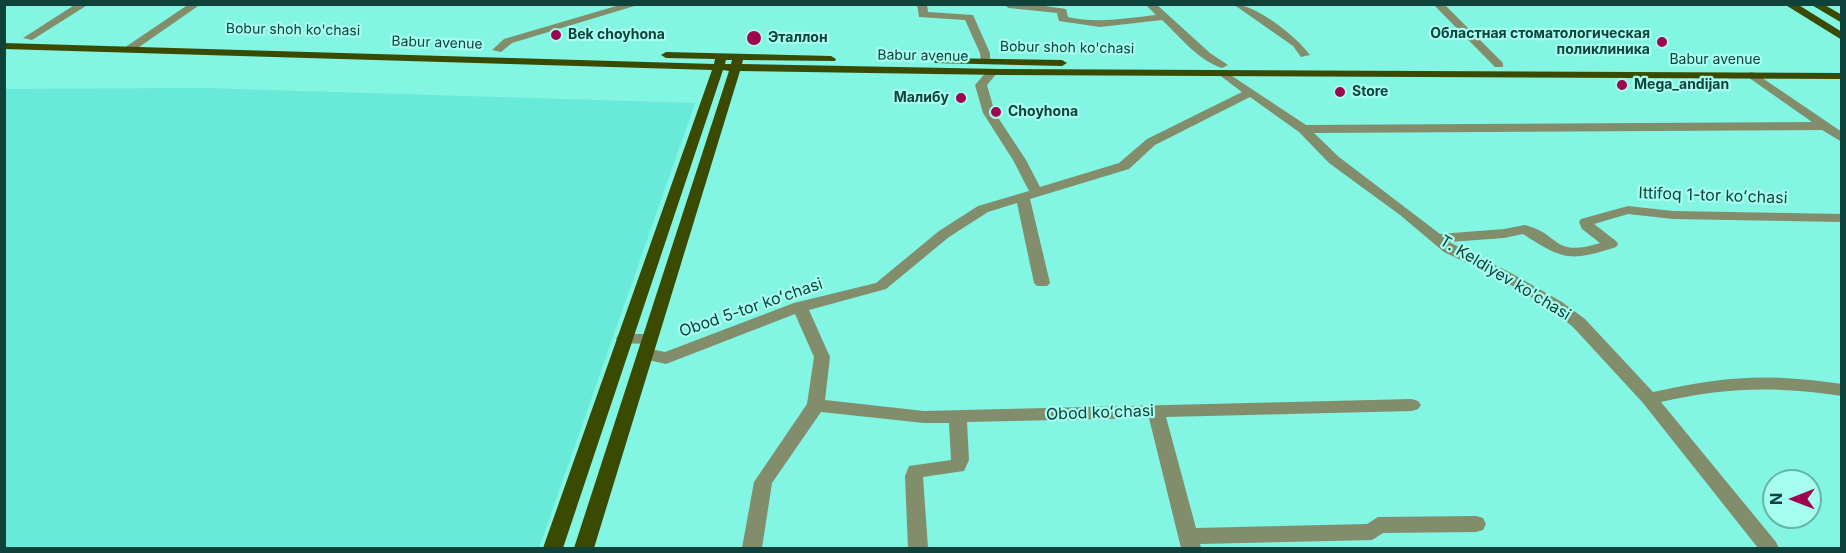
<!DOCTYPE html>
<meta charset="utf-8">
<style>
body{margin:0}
#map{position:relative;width:1846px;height:553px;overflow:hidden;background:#82f5e3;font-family:Inter,sans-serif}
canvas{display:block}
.frame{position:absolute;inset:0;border:6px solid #0e423b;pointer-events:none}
.north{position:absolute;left:1762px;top:469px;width:60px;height:60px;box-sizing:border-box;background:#a6feef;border:2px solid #69b3a7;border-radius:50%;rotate:270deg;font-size:16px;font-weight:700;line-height:24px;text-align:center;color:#0e423b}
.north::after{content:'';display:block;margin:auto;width:21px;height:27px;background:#9e054e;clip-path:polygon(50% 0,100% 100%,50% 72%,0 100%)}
</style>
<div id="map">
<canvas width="1846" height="553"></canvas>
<div class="frame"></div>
<div class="north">N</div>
</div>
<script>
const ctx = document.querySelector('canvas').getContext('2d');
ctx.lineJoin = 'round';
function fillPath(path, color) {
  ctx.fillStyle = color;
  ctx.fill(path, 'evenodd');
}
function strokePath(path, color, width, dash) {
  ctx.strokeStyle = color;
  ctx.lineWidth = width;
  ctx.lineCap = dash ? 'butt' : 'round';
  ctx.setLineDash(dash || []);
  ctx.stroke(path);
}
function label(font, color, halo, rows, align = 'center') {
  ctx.font = font + ' Inter,sans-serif';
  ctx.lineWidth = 4.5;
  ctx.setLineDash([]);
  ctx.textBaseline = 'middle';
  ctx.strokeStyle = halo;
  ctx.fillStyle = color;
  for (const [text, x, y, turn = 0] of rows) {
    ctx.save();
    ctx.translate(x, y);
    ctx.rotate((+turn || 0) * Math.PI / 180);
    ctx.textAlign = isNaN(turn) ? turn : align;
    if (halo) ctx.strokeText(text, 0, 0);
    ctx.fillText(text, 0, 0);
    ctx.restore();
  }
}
fillPath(new Path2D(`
 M 203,88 L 695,103 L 539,548 L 5,548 L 5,89 Z`), '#69e9d7');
fillPath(new Path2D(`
 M 76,4 L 89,4 L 32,40 L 23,38 Z
 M 189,4 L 201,4 L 132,52 L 124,52 L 124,48 Z
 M 623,4 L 641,4 L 512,43 L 501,52 L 492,50 L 504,39 Z
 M 917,4 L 927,4 L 928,12 L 973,15 L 990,53 L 990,63 L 981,61 L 980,53 L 965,20 L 919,17 Z
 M 1031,4 L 1066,9 L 1068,17 C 1097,24 1127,18 1156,15 L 1145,4 L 1156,4 L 1210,53 L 1228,65 L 1222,68 C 1199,61 1179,36 1162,20 L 1100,27 L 1059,21 L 1057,13 L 1009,8 L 1004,5 Z
 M 1233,4 C 1256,4 1297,37 1310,55 L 1301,57 L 1293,46 Z
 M 1433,4 L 1444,4 L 1503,63 L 1503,67 L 1495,67 Z
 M 992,69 L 998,72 L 987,85 L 995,113 L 1026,160 L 1040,187 L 1119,163 L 1147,139 L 1242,92 L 1222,77 L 1220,75 L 1226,72 L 1306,125 L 1812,122 L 1745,75 L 1751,72 L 1755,73 L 1842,132 L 1842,142 L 1822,130 L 1314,133 L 1339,157 L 1440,234 L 1504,229 L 1525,225 C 1561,234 1552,258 1600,243 L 1582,229 L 1579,222 L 1581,219 L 1628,206 L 1673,211 L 1842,214 L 1842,222 L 1673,219 L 1628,214 L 1594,224 L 1616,241 L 1618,244 L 1616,247 C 1570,262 1563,260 1523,234 L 1504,238 L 1449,242 L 1511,273 L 1562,302 L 1585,319 L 1653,392 C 1725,376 1768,373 1842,384 L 1842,396 C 1776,386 1726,387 1661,402 L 1776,542 L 1779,548 L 1758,548 L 1643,403 L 1573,327 L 1552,310 L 1501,279 L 1444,252 L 1400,215 L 1329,163 L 1299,132 L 1250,97 L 1155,145 L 1129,169 L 1030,199 L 1050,283 L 1047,286 L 1037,286 L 1034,283 L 1017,203 L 988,212 L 949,237 L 886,289 L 809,310 L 830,357 L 825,400 L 924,411 L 1412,399 L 1418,401 L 1421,405 L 1418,409 L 1412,411 L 1166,417 L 1196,528 L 1367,524 L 1378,517 L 1476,516 L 1483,518 L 1486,524 L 1483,530 L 1476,532 L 1383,533 L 1372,540 L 1200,544 L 1201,548 L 1181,548 L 1149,418 L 967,422 L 969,460 L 964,471 L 923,477 L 928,548 L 908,548 L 905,476 L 909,466 L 951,460 L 949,423 L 924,423 L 821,412 L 772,483 L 762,548 L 742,548 L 754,482 L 807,404 L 814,357 L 795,314 L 666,364 L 639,358 L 637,354 L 639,350 L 645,348 L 665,352 L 794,303 L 876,283 L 939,231 L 978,206 L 1029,191 L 1013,160 L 983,113 L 975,85 L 988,70 Z
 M 624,334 L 650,334 L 658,339 L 650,344 L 618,343 L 616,339 L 618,335 Z`), '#828d6c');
fillPath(new Path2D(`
 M 1784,4 L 1797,4 L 1842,32 L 1842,40 Z
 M 1810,4 L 1823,4 L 1842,15 L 1842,23 Z
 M 4,43 L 714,64 L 715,59 L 666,58 L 661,55 L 666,52 L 831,56 L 836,59 L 835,61 L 743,60 L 742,64 L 1001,69 L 1842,73 L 1842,79 L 1001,75 L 740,71 L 594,548 L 574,548 L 729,71 L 723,70 L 563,548 L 543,548 L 712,70 L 4,49 ZM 726,60 L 732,60 L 731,64 L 725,64 Z
 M 939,58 L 1062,60 L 1067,63 L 1062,66 L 935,63 L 934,61 Z`), '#3a4a00');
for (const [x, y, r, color] of [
 [556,35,6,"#9e054e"],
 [754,38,8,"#9e054e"],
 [1662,42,6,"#9e054e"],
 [1622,85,6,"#9e054e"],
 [1340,92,6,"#9e054e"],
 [961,98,6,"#9e054e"],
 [996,112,6,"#9e054e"]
]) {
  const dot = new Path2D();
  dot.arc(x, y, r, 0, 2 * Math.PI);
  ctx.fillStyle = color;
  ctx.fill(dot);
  strokePath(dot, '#a6feef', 2);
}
label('14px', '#0e423b', '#a6feef', [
 ["Bobur shoh ko'chasi",293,30,1],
 ["Babur avenue",437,43,2],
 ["Bobur shoh ko'chasi",1067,48,1],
 ["Babur avenue",923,56,1],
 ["Babur avenue",1715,60]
]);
label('bold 14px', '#0e423b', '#a6feef', [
 ["Областная стоматологическая",1650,34,"right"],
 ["поликлиника",1650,50,"right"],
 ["Bek choyhona",568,35],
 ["Эталлон",768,38],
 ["Mega_andijan",1634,85],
 ["Store",1352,92],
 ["Малибу",949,98,"right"],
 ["Choyhona",1008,112]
], 'left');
label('16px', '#0e423b', '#a6feef', [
 ["Ittifoq 1-tor koʻchasi",1713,196,2],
 ["T. Keldiyev ko'chasi",1505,278,31],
 ["Obod 5-tor koʻchasi",751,308,-19],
 ["Obod koʻchasi",1100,413,-2]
]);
</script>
